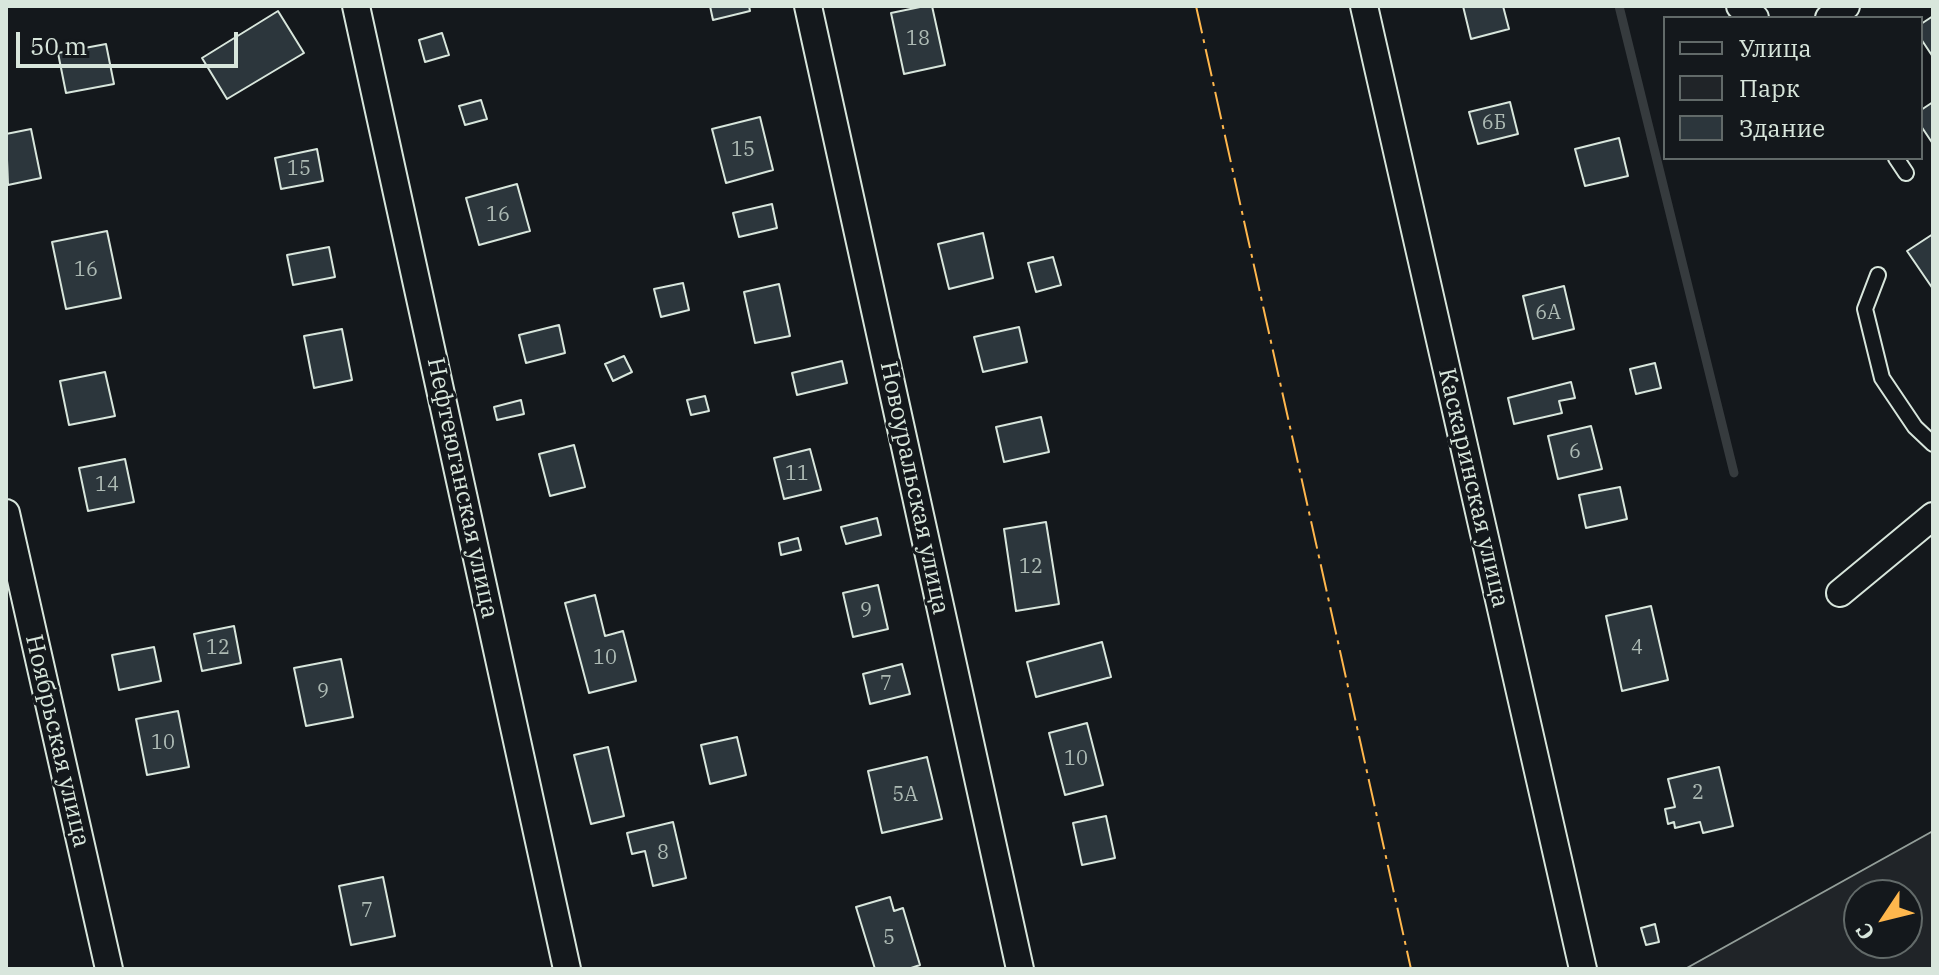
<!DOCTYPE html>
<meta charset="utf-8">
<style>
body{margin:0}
#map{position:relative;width:1939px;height:975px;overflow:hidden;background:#14181c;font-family:"IBM Plex Serif",serif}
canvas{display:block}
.frame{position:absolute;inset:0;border:8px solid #d8e6dc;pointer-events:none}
.legend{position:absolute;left:1663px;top:16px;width:260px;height:144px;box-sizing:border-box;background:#14181c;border:2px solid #626a69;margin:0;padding:10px 14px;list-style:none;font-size:24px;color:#d8e6dc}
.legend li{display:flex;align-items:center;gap:16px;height:40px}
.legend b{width:40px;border:2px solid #626a69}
.north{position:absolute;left:1843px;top:879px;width:80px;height:80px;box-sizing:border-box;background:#14181c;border:2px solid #626a69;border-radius:50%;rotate:235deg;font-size:22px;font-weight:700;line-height:32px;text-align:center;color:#d8e6dc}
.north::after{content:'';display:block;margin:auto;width:28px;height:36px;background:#ffb74d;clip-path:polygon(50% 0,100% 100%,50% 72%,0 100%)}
.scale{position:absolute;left:16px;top:32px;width:222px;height:36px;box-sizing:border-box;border:4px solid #d8e6dc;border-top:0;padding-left:10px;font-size:24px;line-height:28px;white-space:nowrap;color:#d8e6dc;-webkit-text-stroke:6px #14181c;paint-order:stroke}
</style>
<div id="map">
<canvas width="1939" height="975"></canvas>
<div class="frame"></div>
<ul class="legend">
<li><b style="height:10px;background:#14181c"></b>Улица</li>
<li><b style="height:22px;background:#202428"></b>Парк</li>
<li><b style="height:22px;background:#2c363c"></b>Здание</li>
</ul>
<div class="north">С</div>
<div class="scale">50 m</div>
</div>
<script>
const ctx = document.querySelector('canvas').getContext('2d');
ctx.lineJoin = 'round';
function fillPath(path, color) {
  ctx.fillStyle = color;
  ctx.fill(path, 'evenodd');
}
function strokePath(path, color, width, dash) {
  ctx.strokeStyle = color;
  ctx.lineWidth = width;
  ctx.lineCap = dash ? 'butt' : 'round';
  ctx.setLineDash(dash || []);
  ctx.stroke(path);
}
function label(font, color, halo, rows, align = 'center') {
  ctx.font = font + ' "IBM Plex Serif",serif';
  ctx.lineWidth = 6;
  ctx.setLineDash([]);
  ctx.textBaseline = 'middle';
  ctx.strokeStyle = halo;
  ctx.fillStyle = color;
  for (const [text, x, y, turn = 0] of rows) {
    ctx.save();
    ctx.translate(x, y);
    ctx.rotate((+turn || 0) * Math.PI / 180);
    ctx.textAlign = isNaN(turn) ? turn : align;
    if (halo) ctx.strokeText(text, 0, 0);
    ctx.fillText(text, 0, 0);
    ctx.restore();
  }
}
const green = new Path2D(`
 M 1933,831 L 1933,969 L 1685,969 ZM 1859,895 L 1907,895 L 1907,943 L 1859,943 Z`);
fillPath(green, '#202428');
strokePath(green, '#939e99', 2);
strokePath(new Path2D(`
 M 1619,6 L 1734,473`), '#363b3e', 9);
const building = new Path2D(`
 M 710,6 L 749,6 L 750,11 L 713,20 Z
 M 925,6 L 932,6 L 945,65 L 904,74 L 891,13 Z
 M 1463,6 L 1503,6 L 1509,29 L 1471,39 Z
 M 278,11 L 304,53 L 227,99 L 202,58 Z
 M 1933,16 L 1933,57 L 1921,39 L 1921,24 Z
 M 442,33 L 449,55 L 425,62 L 419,40 Z
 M 106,44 L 114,84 L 66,93 L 58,53 Z
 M 481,100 L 487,119 L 465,125 L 459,106 Z
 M 1510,102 L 1518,134 L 1478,144 L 1469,112 Z
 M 1933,102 L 1933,144 L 1921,126 L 1921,110 Z
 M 760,117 L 773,170 L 726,183 L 712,129 Z
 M 31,129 L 41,178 L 8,185 L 6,134 Z
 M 1619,138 L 1628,176 L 1585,186 L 1575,149 Z
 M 317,149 L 323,181 L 281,189 L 275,158 Z
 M 517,184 L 530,231 L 479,245 L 466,198 Z
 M 772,204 L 777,228 L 739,237 L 733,213 Z
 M 107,231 L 121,298 L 66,309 L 52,242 Z
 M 983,233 L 993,278 L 949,289 L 938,244 Z
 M 1933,234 L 1933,289 L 1907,251 Z
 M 329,247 L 335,277 L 293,285 L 287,255 Z
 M 1053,257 L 1061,285 L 1036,292 L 1028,263 Z
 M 683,283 L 689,310 L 661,317 L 654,289 Z
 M 779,284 L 790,336 L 755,343 L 744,292 Z
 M 1564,286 L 1574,329 L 1533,339 L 1523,296 Z
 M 559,325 L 565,353 L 526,363 L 519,335 Z
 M 1019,327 L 1027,362 L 983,372 L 974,337 Z
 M 342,329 L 352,380 L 314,388 L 304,336 Z
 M 624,356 L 632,372 L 613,381 L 605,364 Z
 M 842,361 L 847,383 L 797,395 L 792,373 Z
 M 1655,363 L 1661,388 L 1636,394 L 1630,369 Z
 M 105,372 L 115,416 L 69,425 L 60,381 Z
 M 1571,382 L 1575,398 L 1559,401 L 1562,413 L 1514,424 L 1508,398 Z
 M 705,396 L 709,411 L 691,415 L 687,400 Z
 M 521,400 L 524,414 L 497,420 L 494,407 Z
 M 1041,417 L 1049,452 L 1004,462 L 996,427 Z
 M 1591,426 L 1602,469 L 1558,479 L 1548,436 Z
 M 574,445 L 585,487 L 550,496 L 539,454 Z
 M 810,449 L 821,490 L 784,499 L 774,458 Z
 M 125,459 L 134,502 L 88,511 L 79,468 Z
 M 1620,487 L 1627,519 L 1586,528 L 1579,495 Z
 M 877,518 L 881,535 L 846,544 L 841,527 Z
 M 1046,522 L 1059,604 L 1016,611 L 1004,529 Z
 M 798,538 L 801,550 L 781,555 L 779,543 Z
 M 878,585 L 888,629 L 853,637 L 843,593 Z
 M 595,595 L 605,636 L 623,631 L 636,681 L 589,693 L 565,603 Z
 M 1651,606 L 1668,680 L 1622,691 L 1606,616 Z
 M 234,626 L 241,663 L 202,671 L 194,634 Z
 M 1102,642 L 1111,677 L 1036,697 L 1027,662 Z
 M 154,647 L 161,681 L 119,690 L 112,655 Z
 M 341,659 L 353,717 L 306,726 L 294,668 Z
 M 902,664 L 910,694 L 870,704 L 863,674 Z
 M 178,711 L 189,767 L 147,775 L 136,719 Z
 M 1087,723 L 1103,785 L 1065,795 L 1049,733 Z
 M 737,737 L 746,775 L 710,784 L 701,745 Z
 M 608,747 L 624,816 L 591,824 L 574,755 Z
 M 927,757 L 942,819 L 882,833 L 868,771 Z
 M 1719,767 L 1733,826 L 1703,833 L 1700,822 L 1675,828 L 1674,822 L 1668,824 L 1665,809 L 1675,807 L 1668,779 Z
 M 1106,816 L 1115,858 L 1082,865 L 1073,823 Z
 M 673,822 L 686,878 L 653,886 L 645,851 L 632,854 L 627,833 Z
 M 383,877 L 395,936 L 351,945 L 339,886 Z
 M 890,897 L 894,911 L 903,908 L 920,965 L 908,969 L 875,969 L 856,907 Z
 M 1655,924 L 1659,942 L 1646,945 L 1641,928 Z`);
fillPath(building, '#2c363c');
strokePath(building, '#d8e6dc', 2);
const service = new Path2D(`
 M 1896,158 L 1906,173
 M 1878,275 L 1865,309 L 1882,378 L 1915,427 L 1933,444`);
const minor = new Path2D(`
 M 356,6 L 567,969
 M 808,6 L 1020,969
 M 1364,6 L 1583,969
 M 1740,6 L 1755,18
 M 1829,18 L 1846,6
 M 6,513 L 109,969
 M 1840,593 L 1933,516`);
strokePath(service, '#d8e6dc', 18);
strokePath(minor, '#d8e6dc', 30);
strokePath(service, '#14181c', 14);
strokePath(minor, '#14181c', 26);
strokePath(new Path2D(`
 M 1196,6 L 1411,969`), '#ffb74d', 2, [28, 6, 4, 6]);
label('20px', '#adbab4', null, [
 ["18",918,39],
 ["6Б",1494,123],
 ["15",743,150],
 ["15",299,169],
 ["16",498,215],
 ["16",86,270],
 ["6А",1548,313],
 ["6",1575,452],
 ["11",797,474],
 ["14",107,485],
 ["12",1031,567],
 ["9",866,611],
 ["12",218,648],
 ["4",1637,648],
 ["10",605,658],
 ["7",886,684],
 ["9",323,692],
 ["10",163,743],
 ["10",1076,759],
 ["2",1698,793],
 ["5А",905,795],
 ["8",663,853],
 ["7",367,911],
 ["5",889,938]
]);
label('24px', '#d8e6dc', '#14181c', [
 ["Нефтеюганская улица",462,488,78],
 ["Новоуральская улица",914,488,78],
 ["Каскаринская улица",1473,488,77],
 ["Ноябрьская улица",57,741,77]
]);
</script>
